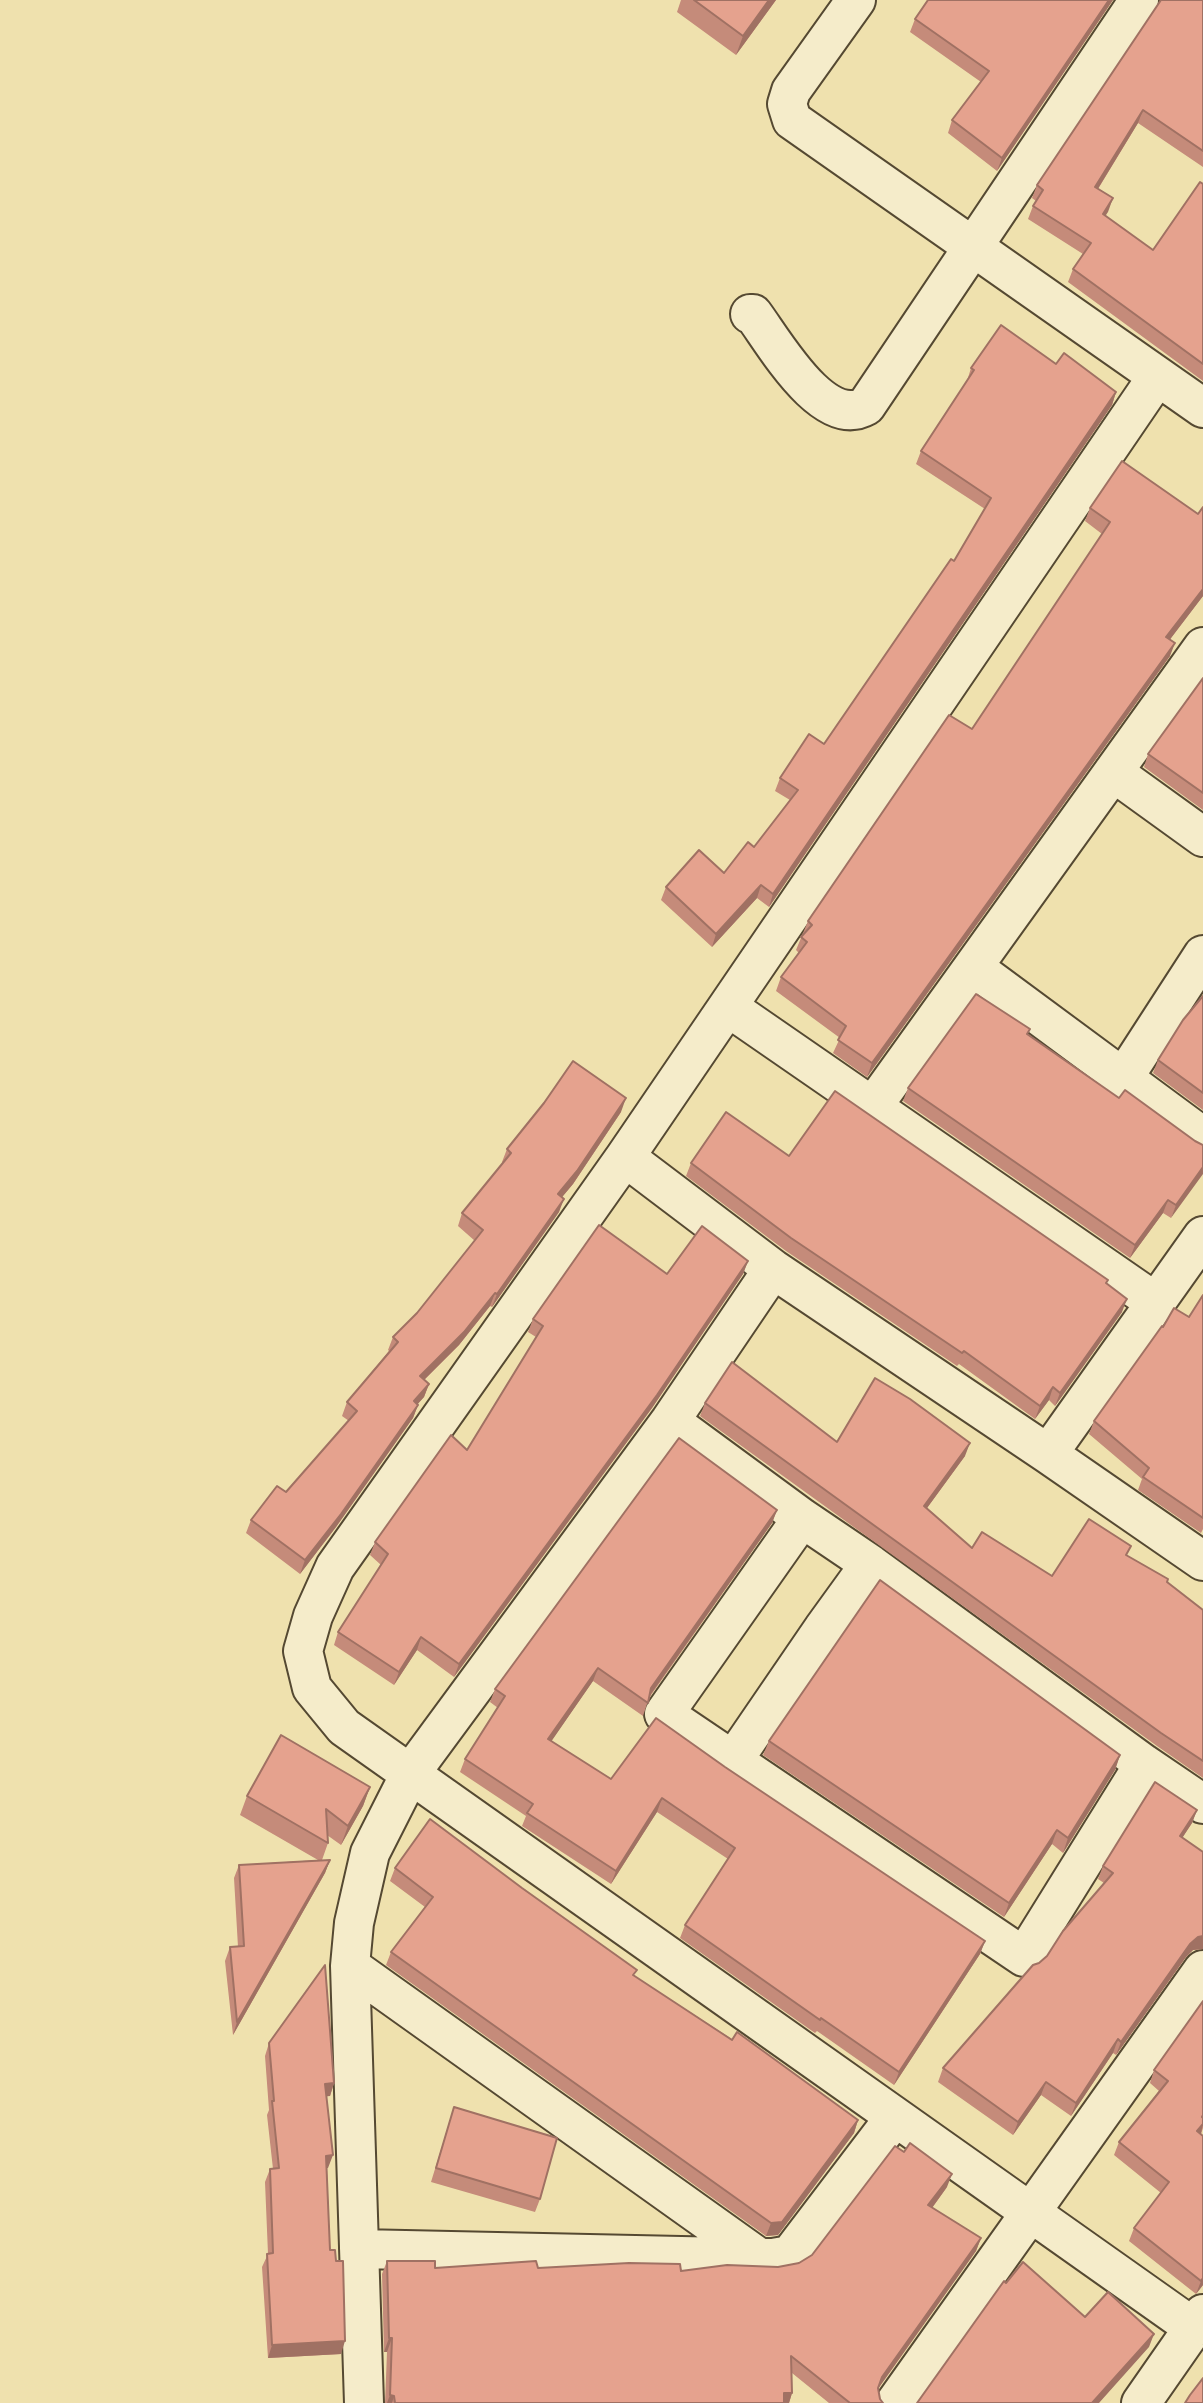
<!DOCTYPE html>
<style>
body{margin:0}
canvas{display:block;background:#efe1ae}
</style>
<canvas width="1203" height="2403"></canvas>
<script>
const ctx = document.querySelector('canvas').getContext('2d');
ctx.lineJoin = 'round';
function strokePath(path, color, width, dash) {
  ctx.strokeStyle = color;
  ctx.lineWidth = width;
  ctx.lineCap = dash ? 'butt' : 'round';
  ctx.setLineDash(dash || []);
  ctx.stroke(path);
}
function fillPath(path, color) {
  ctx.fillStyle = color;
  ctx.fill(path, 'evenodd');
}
const minor = new Path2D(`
 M 856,0 L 791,91 L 787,104 L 792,120 L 1203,408
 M 750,314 L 753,314 C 774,342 823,430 866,406 L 1139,0
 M 1157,377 L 625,1157 L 335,1567 L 313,1616 L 303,1651 L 312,1688 L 344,1727 L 1194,2328
 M 1113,772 L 1203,837
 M 973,967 L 1203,1137
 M 728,1007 L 1155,1302
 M 1124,1077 L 1203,955
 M 873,1106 L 1203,647
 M 625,1157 L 773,1269 L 1048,1454 L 1203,1561
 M 670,1421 L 802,1518 L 870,1564 L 1144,1764 L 1203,1804
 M 1048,1454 L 1203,1236
 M 802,1518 L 664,1714 L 1024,1957 L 1144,1764
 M 732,1762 L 823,1629 L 870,1564
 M 350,1966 L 758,2257
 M 359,2249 L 773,2258 L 790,2255 L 895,2117
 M 364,2403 L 350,1966 L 354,1923 L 370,1853 L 410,1774 L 670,1421 L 773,1269
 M 895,2403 L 1203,1970
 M 1141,2403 L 1203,2314`);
strokePath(minor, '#554932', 42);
strokePath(minor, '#f5ecca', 38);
fillPath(new Path2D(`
 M 681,0 L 776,0 L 736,55 L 677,12 Z
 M 1113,0 L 997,171 L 948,133 L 952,120 L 981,82 L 910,32 L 915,19 Z
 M 1161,0 L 1203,0 L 1203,167 L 1138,123 L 1098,189 L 1113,198 L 1105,216 L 1153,250 L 1203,184 L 1203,381 L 1068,282 L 1073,269 L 1083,254 L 1028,219 L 1033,206 L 1036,201 L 1032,198 L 1037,185 Z
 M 1056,364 L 1116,392 L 1112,405 L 769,907 L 757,898 L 712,947 L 661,900 L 666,887 L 724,873 L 754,847 L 790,800 L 775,791 L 780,778 L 824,744 L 954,561 L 985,509 L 916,464 L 921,451 L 967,381 L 971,368 Z
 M 1203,507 L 1203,596 L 1170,639 L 1170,656 L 867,1077 L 833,1053 L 840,1038 L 776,991 L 781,977 L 799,953 L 796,950 L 808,921 L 972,729 L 1102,534 L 1085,521 L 1090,508 L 1198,514 Z
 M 1203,678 L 1203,810 L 1144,767 L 1148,754 Z
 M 1203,996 L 1203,1110 L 1153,1073 L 1158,1060 Z
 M 1028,1035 L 1119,1098 L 1195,1141 L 1203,1145 L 1171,1218 L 1163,1213 L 1130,1258 L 903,1101 L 908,1088 Z
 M 621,1112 L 573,1184 L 562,1197 L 559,1212 L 492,1307 L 490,1306 L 459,1345 L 424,1380 L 429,1384 L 424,1397 L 417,1404 L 418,1405 L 413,1418 L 336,1527 L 300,1574 L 246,1533 L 251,1520 L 286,1492 L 349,1421 L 342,1416 L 347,1402 L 389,1351 L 388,1350 L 393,1337 L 417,1313 L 475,1241 L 458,1226 L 462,1213 L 503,1163 L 502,1162 L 507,1149 Z
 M 789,1156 L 1107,1284 L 1122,1312 L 1055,1406 L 1049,1400 L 1035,1419 L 959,1364 L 957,1366 L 786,1251 L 686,1176 L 691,1163 Z
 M 748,1261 L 743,1274 L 652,1408 L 454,1677 L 417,1650 L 394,1685 L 334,1645 L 338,1632 L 381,1565 L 370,1555 L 375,1542 L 467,1450 L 536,1337 L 528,1332 L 533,1319 L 667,1274 Z
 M 1203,1295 L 1203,1529 L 1201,1533 L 1138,1490 L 1142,1479 L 1089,1434 L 1094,1421 L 1163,1327 L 1189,1317 Z
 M 705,1403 L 837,1442 L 965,1456 L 927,1508 L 972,1548 L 1052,1576 L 1128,1556 L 1167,1582 L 1203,1610 L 1203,1778 L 1157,1746 L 700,1416 Z
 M 777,1510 L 772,1523 L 649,1698 L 643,1716 L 593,1681 L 551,1741 L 611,1779 L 725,1767 L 985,1941 L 980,1954 L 894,2085 L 817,2031 L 815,2033 L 680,1938 L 685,1925 L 728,1859 L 657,1812 L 611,1884 L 522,1826 L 526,1816 L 460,1772 L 465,1759 L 498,1708 L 490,1702 L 495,1689 Z
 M 769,1741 L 1120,1755 L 1115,1770 L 1063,1853 L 1052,1844 L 1004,1917 L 763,1755 Z
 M 370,1787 L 363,1806 L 341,1845 L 327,1835 L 328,1843 L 322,1860 L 330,1860 L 325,1873 L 233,2035 L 225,1961 L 230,1947 L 238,1947 L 234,1878 L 239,1865 L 318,1860 L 240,1815 L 247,1796 Z
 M 1197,1810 L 1192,1823 L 1182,1838 L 1203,1852 L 1203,1949 L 1193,1950 L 1186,1957 L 1116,2055 L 1113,2053 L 1071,2116 L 1041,2095 L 1013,2135 L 938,2082 L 943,2068 L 1047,1956 L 1104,1883 L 1098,1879 L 1103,1866 Z
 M 395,1868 L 634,1976 L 858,2120 L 854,2133 L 778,2235 L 766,2236 L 386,1965 L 391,1952 L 425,1907 L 390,1881 Z
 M 1203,2001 L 1203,2128 L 1201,2134 L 1203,2136 L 1203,2285 L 1196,2294 L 1129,2241 L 1134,2228 L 1161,2193 L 1114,2155 L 1119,2142 L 1159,2091 L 1150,2083 L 1154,2070 Z
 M 269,2043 L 334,2083 L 330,2096 L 326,2096 L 328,2168 L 327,2168 L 330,2250 L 341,2354 L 268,2358 L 262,2267 L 268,2254 L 265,2182 L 270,2169 L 273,2169 L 267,2115 L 269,2110 L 265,2056 Z
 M 454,2107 L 540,2199 L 535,2212 L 431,2182 Z
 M 947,2187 L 932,2208 L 981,2238 L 976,2251 L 878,2389 L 880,2399 L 883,2403 L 829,2403 L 792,2373 L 792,2393 L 789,2403 L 385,2403 L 387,2352 L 384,2352 L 382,2274 L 387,2261 L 435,2268 L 538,2268 L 681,2271 L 778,2267 L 799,2263 Z`), '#c58b7a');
fillPath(new Path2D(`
 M 769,0 L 776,0 L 736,55 L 743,36 Z
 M 1109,0 L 1113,0 L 997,171 L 1002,158 Z
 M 1143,110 L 1138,123 L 1091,200 L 1095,187 Z
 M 1113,198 L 1108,212 L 1098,227 L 1103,214 Z
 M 1116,392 L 1112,405 L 769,907 L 773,894 Z
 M 1203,589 L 1203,596 L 1162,650 L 1166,637 Z
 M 1175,643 L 1170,656 L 867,1077 L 872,1063 Z
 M 761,885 L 757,898 L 712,947 L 716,934 Z
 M 626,1098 L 621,1112 L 573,1184 L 553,1208 L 558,1194 Z
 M 1203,1167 L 1203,1174 L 1171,1218 L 1176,1205 Z
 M 564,1199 L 559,1212 L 492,1307 L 497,1294 Z
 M 1168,1200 L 1163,1213 L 1130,1258 L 1135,1245 Z
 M 748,1261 L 743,1274 L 652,1408 L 454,1677 L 459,1664 Z
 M 495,1293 L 490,1306 L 459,1345 L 415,1389 L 420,1376 Z
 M 1127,1299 L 1122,1312 L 1055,1406 L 1060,1393 Z
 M 429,1384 L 424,1397 L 409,1414 L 414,1401 Z
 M 1053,1387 L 1049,1400 L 1035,1419 L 1040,1406 Z
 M 418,1405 L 413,1418 L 336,1527 L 300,1574 L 305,1560 Z
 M 970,1443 L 965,1456 L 919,1519 L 924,1506 Z
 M 777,1510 L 772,1523 L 646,1701 L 651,1688 Z
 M 421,1637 L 417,1650 L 394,1685 L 399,1672 Z
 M 598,1668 L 593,1681 L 544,1752 L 548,1739 Z
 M 1120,1755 L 1115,1770 L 1063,1853 L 1068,1838 Z
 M 370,1787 L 363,1806 L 341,1845 L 348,1826 Z
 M 662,1798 L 657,1812 L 611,1884 L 616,1871 Z
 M 1197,1810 L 1192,1823 L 1175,1849 L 1180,1836 Z
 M 1057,1830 L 1052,1844 L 1004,1917 L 1009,1903 Z
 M 330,1860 L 325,1873 L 233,2035 L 237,2022 Z
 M 1203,1936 L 1203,1949 L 1193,1950 L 1186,1957 L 1116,2055 L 1121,2042 L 1190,1944 L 1198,1937 Z
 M 985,1941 L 980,1954 L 894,2085 L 899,2072 Z
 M 1118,2039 L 1113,2053 L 1071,2116 L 1076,2103 Z
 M 1046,2082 L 1041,2095 L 1013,2135 L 1018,2122 Z
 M 334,2083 L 330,2096 L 320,2097 L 325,2084 Z
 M 858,2120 L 854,2133 L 778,2235 L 766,2236 L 771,2223 Z
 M 1203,2124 L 1201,2133 L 1193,2144 L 1197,2131 Z
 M 333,2155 L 328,2168 L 321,2169 L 326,2156 Z
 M 952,2174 L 947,2187 L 924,2219 L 928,2205 Z
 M 981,2238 L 976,2251 L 877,2390 L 882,2377 Z
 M 1203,2278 L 1203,2285 L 1196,2294 L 1201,2281 Z
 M 1154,2334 L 1149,2347 L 1099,2403 L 1092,2403 Z
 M 389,2338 L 392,2338 L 387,2352 L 384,2352 Z
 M 345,2341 L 341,2354 L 268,2358 L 272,2345 Z
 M 784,2393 L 792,2393 L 789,2403 L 780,2403 Z
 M 390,2395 L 394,2396 L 392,2403 L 387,2403 Z`), '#a07163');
const building = new Path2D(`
 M 694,0 L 769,0 L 743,36 Z
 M 928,0 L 1109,0 L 1002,158 L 952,120 L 989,71 L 915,19 Z
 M 1161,0 L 1203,0 L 1203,151 L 1143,110 L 1095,187 L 1113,198 L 1103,214 L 1153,250 L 1200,182 L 1203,184 L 1203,364 L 1073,269 L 1091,243 L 1033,206 L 1043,190 L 1037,185 Z
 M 1001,325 L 1056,364 L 1064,353 L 1116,392 L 773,894 L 761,885 L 716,934 L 666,887 L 699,850 L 724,873 L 748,842 L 754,847 L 798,790 L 780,778 L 809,734 L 824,744 L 951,559 L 954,561 L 991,498 L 921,451 L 974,370 L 971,368 Z
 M 1122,461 L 1198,514 L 1203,507 L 1203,589 L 1166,637 L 1175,643 L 872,1063 L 838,1040 L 846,1026 L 781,977 L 807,942 L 801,937 L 812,925 L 808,921 L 949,715 L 972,729 L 1110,522 L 1090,508 Z
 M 1203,678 L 1203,793 L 1148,754 Z
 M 976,994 L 1030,1029 L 1027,1034 L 1119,1098 L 1125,1090 L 1195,1141 L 1203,1145 L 1203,1167 L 1176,1205 L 1168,1200 L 1135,1245 L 908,1088 Z
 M 1203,996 L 1203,1093 L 1158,1060 L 1183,1020 Z
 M 573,1061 L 626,1098 L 577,1171 L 558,1194 L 564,1199 L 497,1294 L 495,1293 L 464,1332 L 420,1376 L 429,1384 L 414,1401 L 418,1405 L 341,1514 L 305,1560 L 251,1520 L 277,1486 L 286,1492 L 357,1411 L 347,1402 L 398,1342 L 393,1337 L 417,1313 L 483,1230 L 462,1213 L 511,1153 L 507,1149 L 544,1103 Z
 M 835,1091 L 1108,1280 L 1106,1283 L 1127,1299 L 1060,1393 L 1053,1387 L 1040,1406 L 964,1351 L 962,1353 L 791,1238 L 691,1163 L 726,1112 L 789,1156 Z
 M 599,1225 L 667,1274 L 702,1226 L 748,1261 L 657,1395 L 459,1664 L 421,1637 L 399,1672 L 338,1632 L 388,1554 L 375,1542 L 451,1435 L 467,1450 L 543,1326 L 533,1319 Z
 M 1203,1295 L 1203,1518 L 1143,1477 L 1149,1468 L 1094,1421 L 1162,1326 L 1163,1327 L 1174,1308 L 1189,1317 Z
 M 732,1362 L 837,1442 L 875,1378 L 910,1399 L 970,1443 L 924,1506 L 972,1548 L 982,1532 L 1052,1576 L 1089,1519 L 1131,1546 L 1126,1555 L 1168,1579 L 1167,1582 L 1203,1610 L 1203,1761 L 1161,1733 L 705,1403 Z
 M 679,1438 L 777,1510 L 651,1688 L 648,1703 L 598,1668 L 548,1739 L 611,1779 L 656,1718 L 725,1767 L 985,1941 L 899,2072 L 821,2018 L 820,2020 L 685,1925 L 735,1848 L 662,1798 L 616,1871 L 527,1813 L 533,1804 L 465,1759 L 505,1696 L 495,1689 Z
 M 880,1580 L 1120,1755 L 1068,1838 L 1057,1830 L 1009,1903 L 769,1741 Z
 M 281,1735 L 370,1787 L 348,1826 L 326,1809 L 328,1843 L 247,1796 Z
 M 1155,1782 L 1197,1810 L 1180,1836 L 1203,1852 L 1203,1936 L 1198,1937 L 1190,1944 L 1121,2042 L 1118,2039 L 1076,2103 L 1046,2082 L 1018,2122 L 943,2068 L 1033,1965 L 1039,1963 L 1047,1956 L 1063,1931 L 1113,1873 L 1103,1866 Z
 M 430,1819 L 522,1888 L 637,1970 L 633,1975 L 732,2040 L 737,2032 L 858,2120 L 782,2222 L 771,2223 L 391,1952 L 433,1897 L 395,1868 Z
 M 330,1860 L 237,2022 L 230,1947 L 244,1946 L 239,1865 Z
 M 325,1965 L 334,2083 L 325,2084 L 333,2155 L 326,2156 L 330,2250 L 335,2250 L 336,2261 L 343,2261 L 345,2341 L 272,2345 L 267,2254 L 273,2253 L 270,2169 L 279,2168 L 272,2101 L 274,2101 L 269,2043 Z
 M 1203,2001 L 1203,2115 L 1202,2117 L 1203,2118 L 1203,2124 L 1197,2131 L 1203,2136 L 1203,2278 L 1201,2281 L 1134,2228 L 1169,2182 L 1119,2142 L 1168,2081 L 1154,2070 Z
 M 454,2107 L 557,2138 L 540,2199 L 436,2168 Z
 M 910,2143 L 952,2174 L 928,2205 L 981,2238 L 882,2377 L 878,2388 L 880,2399 L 883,2403 L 850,2403 L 791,2356 L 792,2393 L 784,2393 L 784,2403 L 395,2403 L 394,2396 L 390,2395 L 392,2338 L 389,2338 L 387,2261 L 435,2261 L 435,2268 L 536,2261 L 538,2268 L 629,2263 L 680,2264 L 681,2271 L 727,2265 L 778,2267 L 799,2263 L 812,2255 L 895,2146 L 904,2152 Z
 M 1023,2262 L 1085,2317 L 1108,2292 L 1154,2334 L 1092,2403 L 917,2403 L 1004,2281 L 1006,2283 Z
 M 1203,2378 L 1203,2403 L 1185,2403 L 1190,2395 Z`);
fillPath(building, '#e5a28e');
strokePath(building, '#a07163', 2);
</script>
